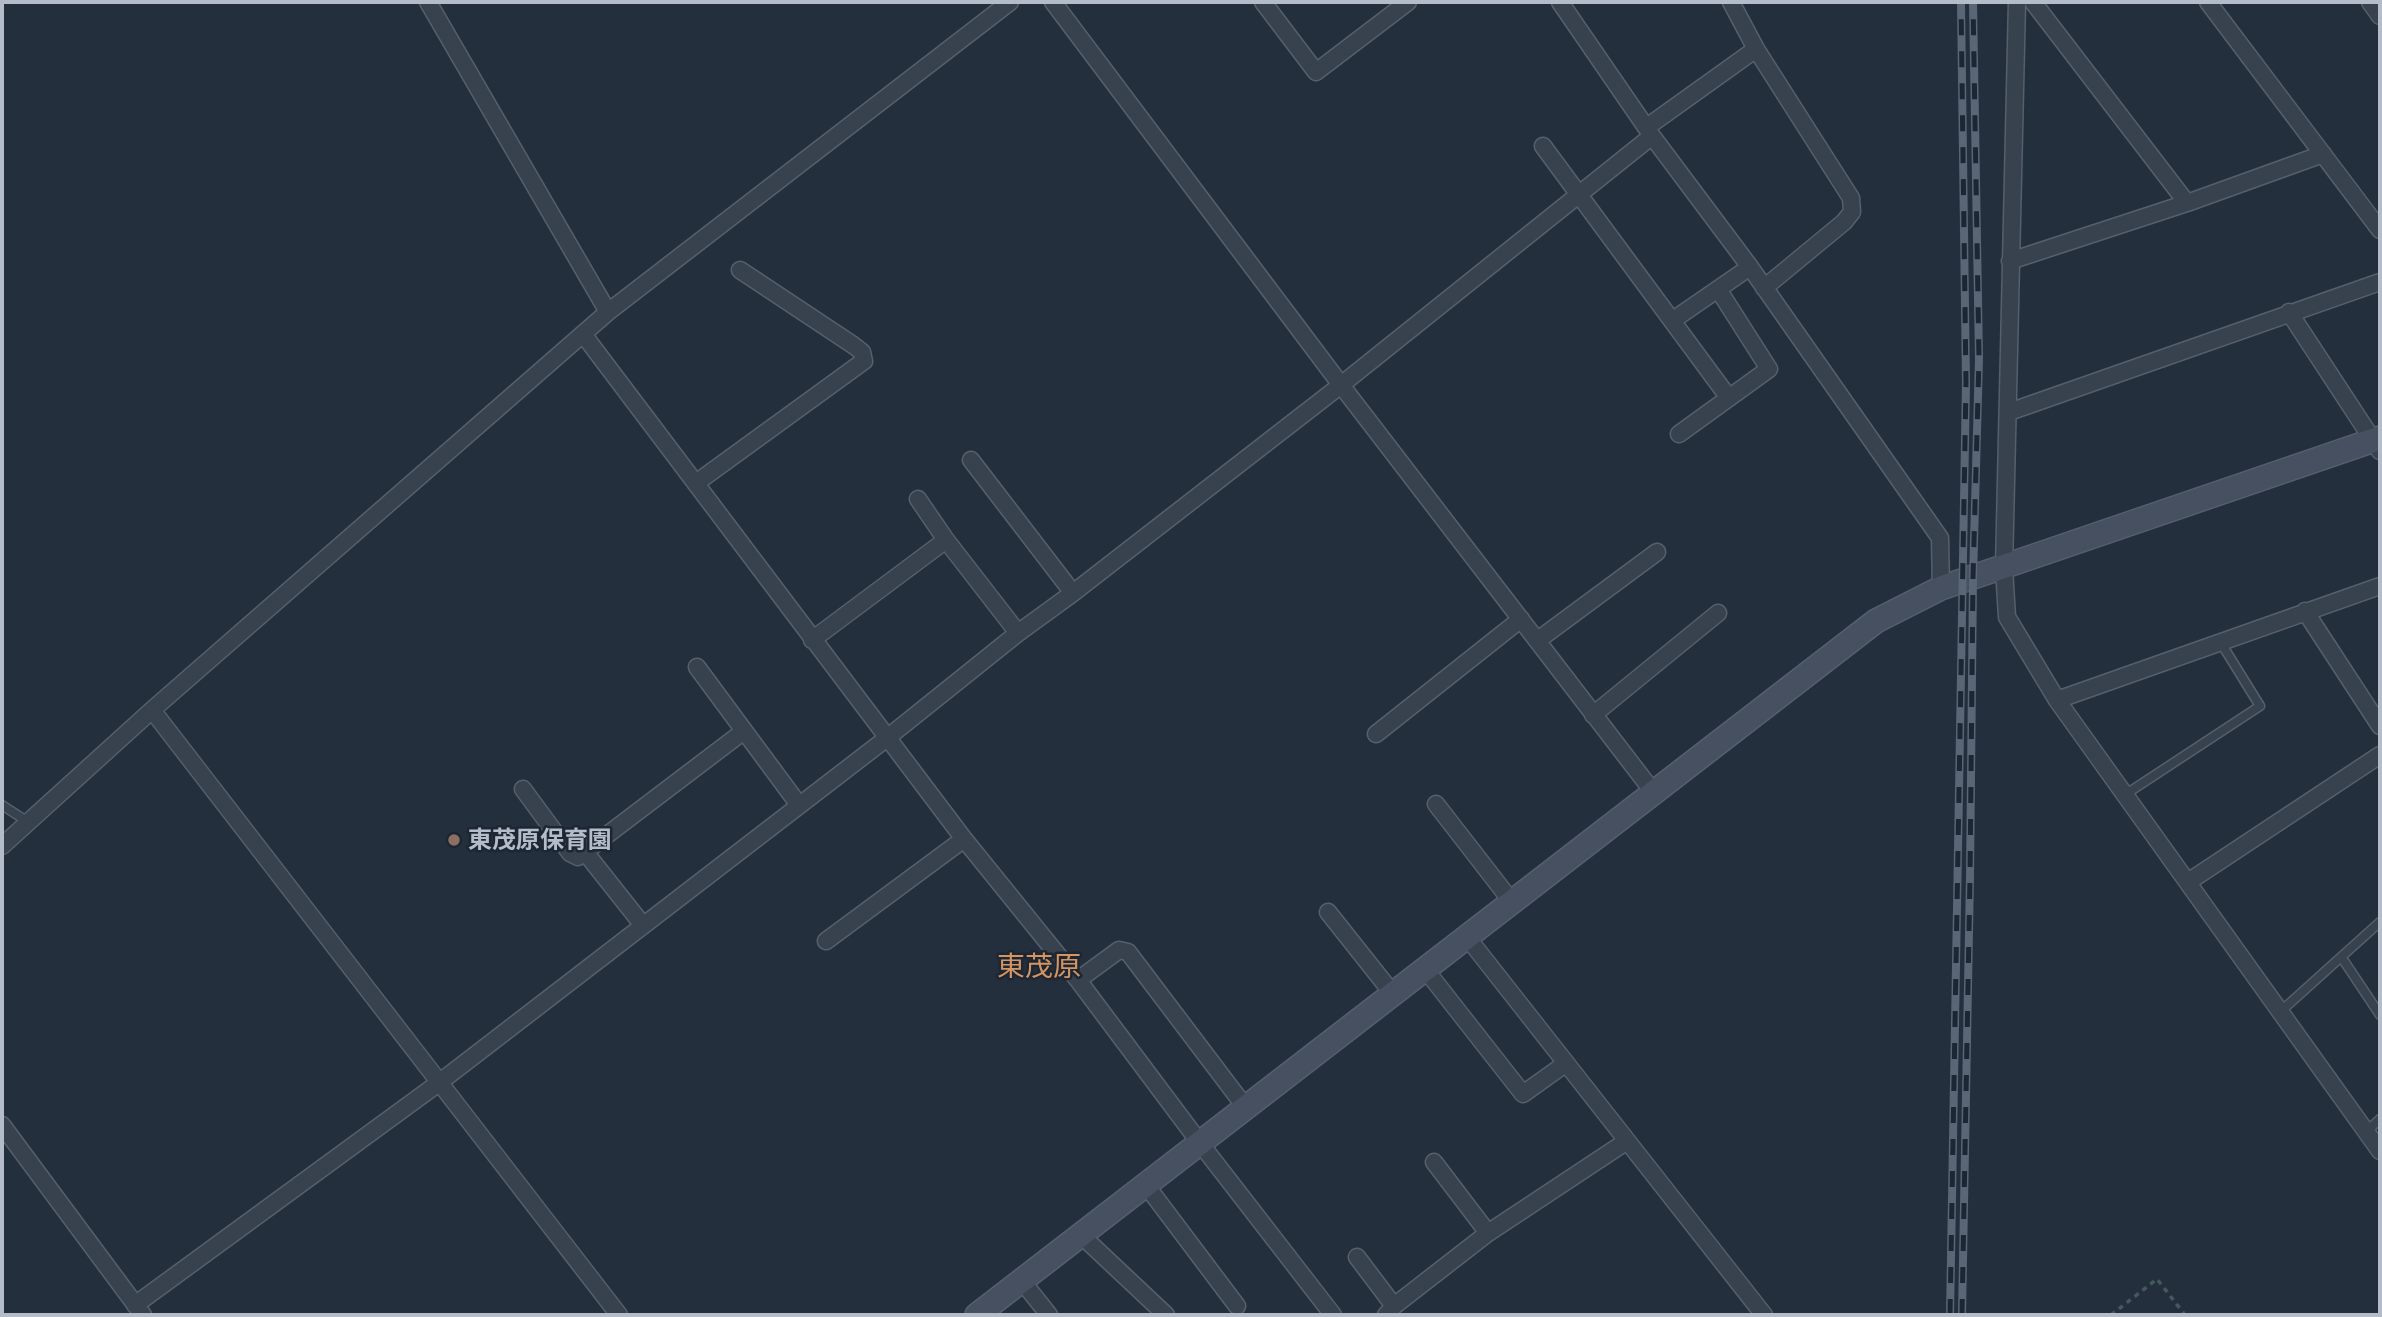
<!DOCTYPE html>
<meta charset="utf-8">
<style>
body{margin:0}
#map{position:relative;width:2382px;height:1317px;overflow:hidden;background:#242f3e;font-family:Barlow,sans-serif}
canvas{display:block}
.frame{position:absolute;inset:0;border:4px solid #b4bcc9;pointer-events:none}
</style>
<div id="map">
<canvas width="2382" height="1317"></canvas>
<div class="frame"></div>
</div>
<script>
const ctx = document.querySelector('canvas').getContext('2d');
ctx.lineJoin = 'round';
function strokePath(path, color, width, dash) {
  ctx.strokeStyle = color;
  ctx.lineWidth = width;
  ctx.lineCap = dash ? 'butt' : 'round';
  ctx.setLineDash(dash || []);
  ctx.stroke(path);
}
function label(font, color, halo, rows, align = 'center') {
  ctx.font = font + ' Barlow,"Noto Sans JP",sans-serif';
  ctx.lineWidth = 5;
  ctx.setLineDash([]);
  ctx.textBaseline = 'middle';
  ctx.strokeStyle = halo;
  ctx.fillStyle = color;
  for (const [text, x, y, turn = 0] of rows) {
    ctx.save();
    ctx.translate(x, y);
    ctx.rotate((+turn || 0) * Math.PI / 180);
    ctx.textAlign = isNaN(turn) ? turn : align;
    if (halo) ctx.strokeText(text, 0, 0);
    ctx.fillText(text, 0, 0);
    ctx.restore();
  }
}
const lane = new Path2D(`
 M 2126,794 L 2260,706 L 2221,643
 M 2,805 L 28,822
 M 2342,958 L 2380,1015
 M 2280,1012 L 2380,922
 M 2366,1132 L 2380,1119`);
const street = new Path2D(`
 M 428,2 L 608,312
 M 1053,2 L 1341,385 L 1654,793
 M 1263,2 L 1316,72 L 1408,2
 M 1560,2 L 1652,136 L 1750,267 L 1940,538 L 1941,588
 M 1731,2 L 1756,49 L 1851,198 L 1852,212 L 1844,222 L 1764,288
 M 2017,2 L 2004,568 L 2007,617 L 2057,700 L 2380,1151
 M 2033,2 L 2187,203
 M 2208,2 L 2380,230
 M 2370,2 L 2380,16
 M 1647,127 L 1756,49
 M 1543,146 L 1729,398
 M 2010,261 L 2187,203 L 2323,154
 M 2289,312 L 2380,451
 M 1673,320 L 1750,267
 M 583,334 L 964,839 L 1078,980 L 1200,1143 L 1333,1315
 M 2009,412 L 2380,282
 M 1679,434 L 1769,369 L 1718,289
 M 971,460 L 1073,593
 M 696,483 L 864,361 L 862,352 L 853,345 L 740,270
 M 918,499 L 946,540 L 1018,633
 M 2305,611 L 2380,726
 M 812,640 L 946,540
 M 1538,640 L 1657,552
 M 697,667 L 799,805
 M 2057,700 L 2380,586
 M 152,710 L 619,1315
 M 1593,715 L 1718,613
 M 1376,734 L 1521,619
 M 523,789 L 570,853 L 578,857 L 744,731
 M 1436,804 L 1512,902
 M 2,846 L 152,710 L 608,312 L 1010,2
 M 585,852 L 642,924
 M 2188,882 L 2380,755
 M 1328,912 L 1393,994
 M 1467,937 L 1764,1315
 M 826,941 L 964,839
 M 1425,969 L 1523,1094 L 1565,1064
 M 1078,980 L 1119,950 L 1128,952 L 1246,1108
 M 2,1125 L 143,1315
 M 1434,1162 L 1488,1233
 M 1146,1185 L 1237,1306
 M 1081,1235 L 1166,1315
 M 1357,1257 L 1394,1306
 M 1022,1281 L 1049,1315
 M 135,1305 L 440,1082 L 887,738 L 1018,633 L 1073,593 L 1341,385 L 1652,136
 M 1386,1315 L 1394,1306 L 1488,1233 L 1627,1141`);
const secondary = new Path2D(`
 M 977,1315 L 1876,621 L 1941,588 L 2380,438`);
strokePath(lane, '#565f6c', 11);
strokePath(street, '#565f6c', 19);
strokePath(secondary, '#565f6c', 26);
strokePath(new Path2D(`
 M 2111,1315 L 2157,1279 L 2185,1315`), '#44595c', 3.5, [5, 5]);
strokePath(lane, '#38414e', 8);
strokePath(street, '#38414e', 16);
strokePath(secondary, '#465061', 23);
const rail = new Path2D(`
 M 1950,1315 L 1966,383 L 1961,2
 M 1962,1315 L 1970,877 L 1973,578 L 1979,359 L 1973,2`);
strokePath(rail, '#5a6575', 8);
strokePath(rail, '#1d2633', 5, [16]);
for (const [x, y, r, color] of [
 [454,840,7,"#8d6e63"]
]) {
  const dot = new Path2D();
  dot.arc(x, y, r, 0, 2 * Math.PI);
  ctx.fillStyle = color;
  ctx.fill(dot);
  strokePath(dot, '#1d2633', 2.5);
}
label('bold 24px', '#b4bcc9', '#1d2633', [
 ["東茂原保育園",468,840]
], 'left');
label('28px', '#d59563', '#1d2633', [
 ["東茂原",1039,967]
]);
</script>
